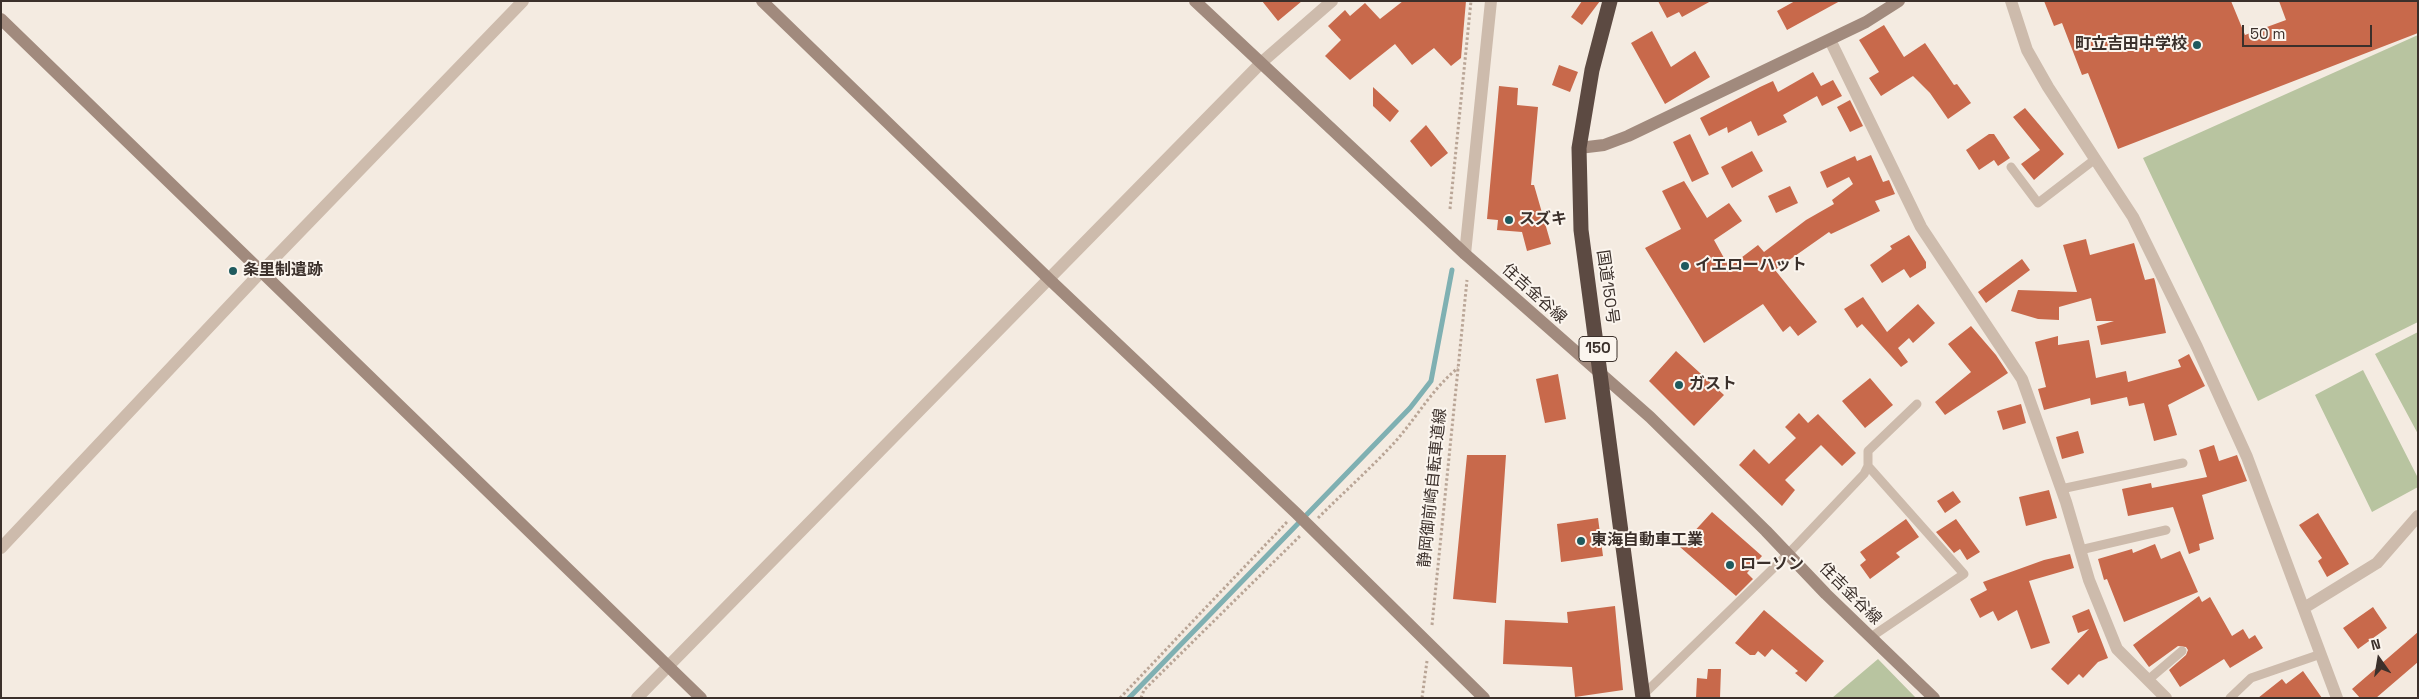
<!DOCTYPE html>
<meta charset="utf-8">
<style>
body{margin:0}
#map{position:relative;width:2419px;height:699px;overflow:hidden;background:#f4ebe1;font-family:"Space Grotesk",sans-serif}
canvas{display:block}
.frame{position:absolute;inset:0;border:2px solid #3b302b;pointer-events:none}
.north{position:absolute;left:2354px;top:634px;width:50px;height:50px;-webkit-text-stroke:4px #fbf5ee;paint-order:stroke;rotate:347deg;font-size:14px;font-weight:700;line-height:20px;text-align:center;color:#3b302b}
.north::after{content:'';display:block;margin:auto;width:18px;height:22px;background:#3b302b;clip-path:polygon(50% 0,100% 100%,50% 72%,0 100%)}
.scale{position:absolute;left:2242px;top:25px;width:130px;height:22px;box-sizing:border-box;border:2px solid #3b302b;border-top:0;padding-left:6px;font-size:15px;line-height:18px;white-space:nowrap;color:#3b302b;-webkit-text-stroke:4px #fbf5ee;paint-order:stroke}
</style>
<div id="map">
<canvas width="2419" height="699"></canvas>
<div class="frame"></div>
<div class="north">N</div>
<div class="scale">50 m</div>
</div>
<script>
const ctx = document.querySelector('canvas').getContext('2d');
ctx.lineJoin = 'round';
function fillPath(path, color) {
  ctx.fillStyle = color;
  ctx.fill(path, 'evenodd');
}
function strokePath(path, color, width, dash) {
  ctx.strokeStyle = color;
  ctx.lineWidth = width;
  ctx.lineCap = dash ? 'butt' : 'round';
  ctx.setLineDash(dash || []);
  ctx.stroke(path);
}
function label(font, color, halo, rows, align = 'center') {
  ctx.font = font + ' "Space Grotesk","Noto Sans JP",sans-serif';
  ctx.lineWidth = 4;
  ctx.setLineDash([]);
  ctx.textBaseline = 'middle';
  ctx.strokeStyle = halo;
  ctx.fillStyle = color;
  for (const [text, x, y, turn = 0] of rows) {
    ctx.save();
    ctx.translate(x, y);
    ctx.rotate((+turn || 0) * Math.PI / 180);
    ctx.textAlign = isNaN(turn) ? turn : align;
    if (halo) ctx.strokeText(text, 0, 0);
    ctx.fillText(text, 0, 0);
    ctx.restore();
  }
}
fillPath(new Path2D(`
 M 2418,35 L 2418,322 L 2258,401 L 2143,158 Z
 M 2418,332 L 2418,434 L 2375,354 Z
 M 2363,370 L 2418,478 L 2418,487 L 2372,512 L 2315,395 Z
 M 1878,659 L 1916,698 L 1832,698 Z`), '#b8c4a0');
strokePath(new Path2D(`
 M 1129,698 L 1410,408 L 1431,381 L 1452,270`), '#7fb0b2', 5);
fillPath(new Path2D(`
 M 1262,1 L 1302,1 L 1278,21 Z
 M 1403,1 L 1466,1 L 1461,58 L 1451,66 L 1434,48 L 1412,65 L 1395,44 L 1350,80 L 1325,56 L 1341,40 L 1328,26 L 1345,10 L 1350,16 L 1365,3 L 1380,19 Z
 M 1582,1 L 1600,1 L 1582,25 L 1571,17 Z
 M 1658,1 L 1711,1 L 1682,17 L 1679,12 L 1667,18 Z
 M 1795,1 L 1840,1 L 1787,30 L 1777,11 Z
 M 2044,1 L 2231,1 L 2245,35 L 2286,20 L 2279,1 L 2418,1 L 2418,33 L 2118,149 L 2088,73 L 2082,75 L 2062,23 L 2054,26 Z
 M 1884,25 L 1904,57 L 1925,43 L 1954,85 L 1957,84 L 1971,103 L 1948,119 L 1930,93 L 1913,76 L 1881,96 L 1869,78 L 1879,72 L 1859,40 Z
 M 1652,31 L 1671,67 L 1695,51 L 1710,77 L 1665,104 L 1631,43 Z
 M 1559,65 L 1578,72 L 1570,92 L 1552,85 Z
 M 1813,72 L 1821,86 L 1833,80 L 1842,96 L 1822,106 L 1817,96 L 1783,115 L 1787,122 L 1758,136 L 1751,121 L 1728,133 L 1727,127 L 1709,136 L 1700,118 L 1760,87 L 1773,81 L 1778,92 Z
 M 1499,86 L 1518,88 L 1517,105 L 1538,107 L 1531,185 L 1534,185 L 1551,244 L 1527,251 L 1522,232 L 1497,230 L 1498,220 L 1487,219 Z
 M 1373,87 L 1399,111 L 1390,122 L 1373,106 Z
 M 1850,100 L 1863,126 L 1850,132 L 1837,107 Z
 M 2025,108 L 2064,154 L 2034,180 L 2021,164 L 2040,150 L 2013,117 Z
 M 1426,125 L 1448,153 L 1431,167 L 1410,141 Z
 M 1690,134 L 1709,174 L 1692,182 L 1673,142 Z
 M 1989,134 L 1994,134 L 2010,158 L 1998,166 L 1994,160 L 1979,170 L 1966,150 Z
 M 1752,151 L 1763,171 L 1732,188 L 1721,167 Z
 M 1871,155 L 1883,182 L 1889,180 L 1895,194 L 1875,201 L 1880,211 L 1831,234 L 1829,232 L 1775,270 L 1817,322 L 1798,336 L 1790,326 L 1783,332 L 1763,304 L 1704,343 L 1645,248 L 1681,229 L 1662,191 L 1684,181 L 1707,218 L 1729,203 L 1742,221 L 1714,240 L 1729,267 L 1758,245 L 1764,252 L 1806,220 L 1834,204 L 1832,200 L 1853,184 L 1849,177 L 1827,188 L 1820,172 L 1855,156 L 1857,161 Z
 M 1790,186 L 1798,203 L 1776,213 L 1768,196 Z
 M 1909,235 L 1926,262 L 1926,268 L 1910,278 L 1904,269 L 1882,283 L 1870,265 L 1892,249 L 1890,246 Z
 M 2086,239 L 2090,255 L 2134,243 L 2145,280 L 2154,278 L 2155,281 L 2166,333 L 2101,345 L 2097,326 L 2114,321 L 2096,321 L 2091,298 L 2059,307 L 2059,320 L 2038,319 L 2011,311 L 2018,290 L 2077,292 L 2063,245 Z
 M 2022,259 L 2030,270 L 1986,303 L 1978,292 Z
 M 1863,297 L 1887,332 L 1918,304 L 1935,323 L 1913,343 L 1909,338 L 1898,348 L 1908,362 L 1901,367 L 1862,324 L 1857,328 L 1844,309 Z
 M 1971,326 L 1996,355 L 2008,373 L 1945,415 L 1935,402 L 1971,372 L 1948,344 Z
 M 2058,336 L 2058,345 L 2089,340 L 2096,378 L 2126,371 L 2128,382 L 2181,367 L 2178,360 L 2189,354 L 2205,386 L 2168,405 L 2177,435 L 2154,441 L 2144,403 L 2129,406 L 2127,397 L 2091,405 L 2090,398 L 2044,410 L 2038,389 L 2046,387 L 2035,342 Z
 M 1676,351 L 1724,395 L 1694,426 L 1649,381 Z
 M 1558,374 L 1566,419 L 1545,423 L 1536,379 Z
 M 1870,378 L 1893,405 L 1865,428 L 1842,401 Z
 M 2021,404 L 2026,423 L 2003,430 L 1997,411 Z
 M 1799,413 L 1808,423 L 1818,414 L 1856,453 L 1842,466 L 1821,445 L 1785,480 L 1795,490 L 1782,506 L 1739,465 L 1754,449 L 1769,464 L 1796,438 L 1785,427 Z
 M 2078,431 L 2084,453 L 2062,459 L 2056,437 Z
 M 2214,445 L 2219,461 L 2237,455 L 2247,481 L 2202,495 L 2214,539 L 2199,544 L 2200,550 L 2189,554 L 2173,507 L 2128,516 L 2122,489 L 2151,483 L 2152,488 L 2207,477 L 2199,450 Z
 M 1467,455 L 1506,455 L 1496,603 L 1453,599 Z
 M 2049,490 L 2057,518 L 2026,526 L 2019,497 Z
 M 1953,491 L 1961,502 L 1945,513 L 1937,501 Z
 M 1712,512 L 1762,556 L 1747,573 L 1753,579 L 1736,596 L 1680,547 Z
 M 2318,513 L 2349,564 L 2327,577 L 2318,561 L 2322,558 L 2299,525 Z
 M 1598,518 L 1603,556 L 1561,562 L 1557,524 Z
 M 1906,519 L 1919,537 L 1896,553 L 1900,557 L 1870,579 L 1860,565 L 1866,560 L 1860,552 Z
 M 1956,519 L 1980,552 L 1967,560 L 1960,549 L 1954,553 L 1936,532 Z
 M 2155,544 L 2161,559 L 2180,551 L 2198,592 L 2124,622 L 2107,579 L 2104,580 L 2098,559 L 2132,549 L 2133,553 Z
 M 2070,554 L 2074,568 L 2029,581 L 2050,643 L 2031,649 L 2017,610 L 1998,621 L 1993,611 L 1980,618 L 1970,599 L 1987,590 L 1983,582 L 2044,560 Z
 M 2199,596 L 2202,602 L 2210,597 L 2232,636 L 2243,629 L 2249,639 L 2255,635 L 2263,648 L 2230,668 L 2224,659 L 2180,687 L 2169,670 L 2186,655 L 2188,650 L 2186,647 L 2178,646 L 2149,667 L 2133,645 Z
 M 1615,606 L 1623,690 L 1575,697 L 1572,667 L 1503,664 L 1505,620 L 1568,623 L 1567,612 Z
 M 2373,607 L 2387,628 L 2358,649 L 2343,628 Z
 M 2089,609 L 2108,658 L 2098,662 L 2083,678 L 2079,674 L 2068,685 L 2051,669 L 2089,629 L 2078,633 L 2072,616 Z
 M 1764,610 L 1824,661 L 1806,682 L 1795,673 L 1798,671 L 1772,649 L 1765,657 L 1758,651 L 1755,655 L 1750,655 L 1735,643 Z
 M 2418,632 L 2418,662 L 2376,698 L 2360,698 L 2352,689 Z
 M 1708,669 L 1721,669 L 1720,698 L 1696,698 L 1697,678 L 1707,679 Z
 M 2303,671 L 2322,698 L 2258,698 L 2282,679 L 2286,684 Z`), '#c8694b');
strokePath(new Path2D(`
 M 1450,209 L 1471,1
 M 1318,518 C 1344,492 1371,468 1395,442 C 1417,417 1432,389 1458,368
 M 1432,625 L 1467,280
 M 1120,698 L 1287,522
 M 1141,698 L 1144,690 L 1300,536
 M 1422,698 L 1427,661`), '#b9a596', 3, [2.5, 2.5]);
strokePath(new Path2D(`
 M 2011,167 L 2038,203 L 2094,160
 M 1868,466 L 1868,451 L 1917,404
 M 2061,489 L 2183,463
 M 2080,550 L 2166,530
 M 2148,680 L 2182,651
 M 1643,695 L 1788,554 L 1864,474 L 1868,466 L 1964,574 L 1871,637
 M 2230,698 L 2251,678 L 2321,654`), '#cdbbac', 9);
strokePath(new Path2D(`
 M 2011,1 L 2027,50 L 2048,87 L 2133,217 L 2197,347 L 2247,457 L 2337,698
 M 1830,40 L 1921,227 L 2022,379 L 2066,502 L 2089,580 L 2117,649 L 2166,698
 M 1465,254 L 1491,1
 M 1,548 L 261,272 L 523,1
 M 2304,608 L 2377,563 L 2418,516
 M 637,698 L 1262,62 L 1332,1`), '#cdbbac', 12);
strokePath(new Path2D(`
 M 762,1 L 1050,280 L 1296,513 L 1484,698
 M 1195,1 L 1465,254 L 1650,417 L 1766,531 L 1826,594 L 1934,698
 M 1,19 L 701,698
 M 1579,148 L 1604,145 L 1628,136 L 1866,22 L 1899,1`), '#a18a7d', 12);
strokePath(new Path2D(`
 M 1610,1 L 1592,70 L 1579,148 L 1581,230 L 1643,698`), '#5c4a42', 15);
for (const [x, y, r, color] of [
 [2197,45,5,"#1f5a5e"],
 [1509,220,5,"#1f5a5e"],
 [1685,266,5,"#1f5a5e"],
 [233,271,5,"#1f5a5e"],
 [1679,385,5,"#1f5a5e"],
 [1581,541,5,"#1f5a5e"],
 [1730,565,5,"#1f5a5e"]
]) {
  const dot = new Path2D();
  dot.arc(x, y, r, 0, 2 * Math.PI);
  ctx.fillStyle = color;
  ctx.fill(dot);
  strokePath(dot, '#fbf5ee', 2);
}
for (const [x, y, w] of [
 [1598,349,38]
]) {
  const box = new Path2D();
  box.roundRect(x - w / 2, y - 12.5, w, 25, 4);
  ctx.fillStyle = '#fbf5ee';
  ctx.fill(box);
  strokePath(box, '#3b302b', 1);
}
label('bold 15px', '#3b302b', null, [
 ["150",1598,349]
]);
label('bold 16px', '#3b302b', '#fbf5ee', [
 ["町立吉田中学校",2187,45,"right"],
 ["スズキ",1519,220],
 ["イエローハット",1695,266],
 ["条里制遺跡",243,271],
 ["ガスト",1689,385],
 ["東海自動車工業",1591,541],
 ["ローソン",1740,565]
], 'left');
label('16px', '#3b302b', '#fbf5ee', [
 ["国道150号",1607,287,82],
 ["住吉金谷線",1534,294,42],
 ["静岡御前崎自転車道線",1433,488,-84],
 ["住吉金谷線",1850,594,45]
]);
</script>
